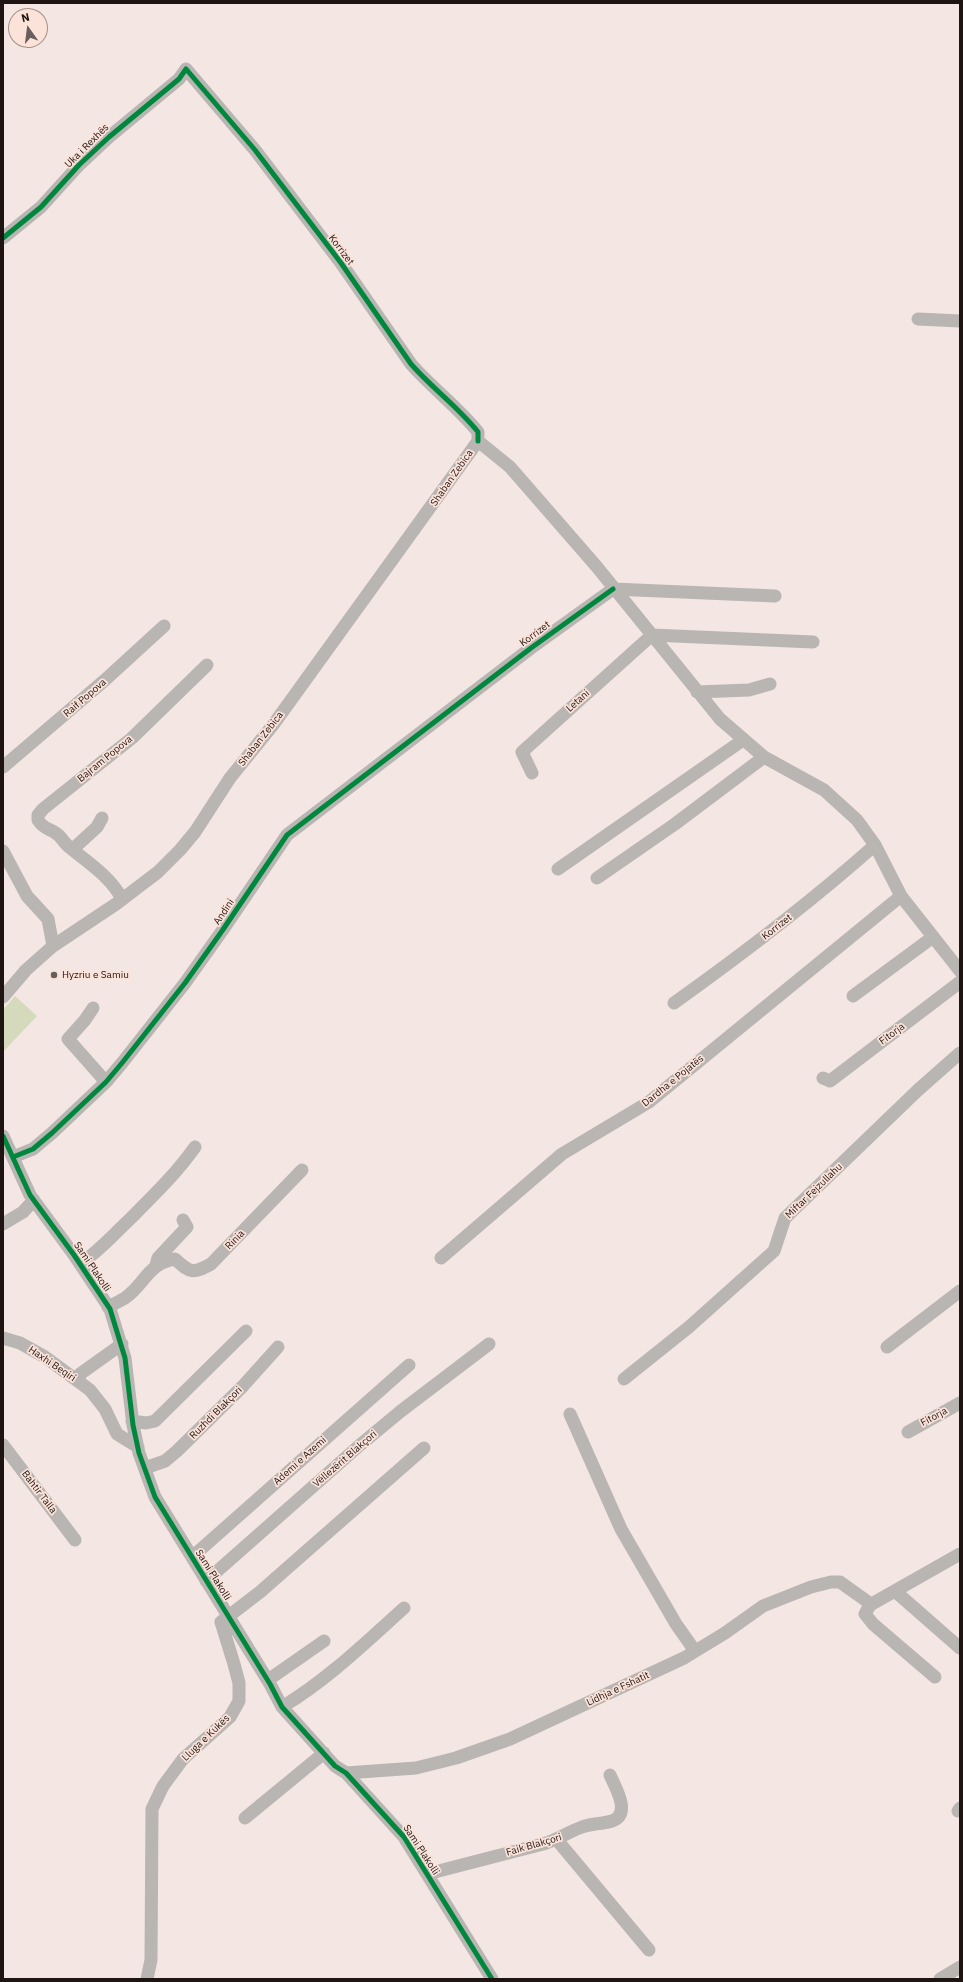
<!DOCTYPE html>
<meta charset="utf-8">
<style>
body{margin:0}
#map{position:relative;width:963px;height:1982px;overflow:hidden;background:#f4e6e2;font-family:"IBM Plex Sans",sans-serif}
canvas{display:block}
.frame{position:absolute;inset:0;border:4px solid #1e1512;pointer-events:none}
.north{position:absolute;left:8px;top:8px;width:40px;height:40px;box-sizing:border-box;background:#fce3da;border:1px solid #a3918a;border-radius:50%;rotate:346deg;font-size:11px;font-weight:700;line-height:16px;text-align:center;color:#1e1512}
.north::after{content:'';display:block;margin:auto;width:14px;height:18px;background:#695e5b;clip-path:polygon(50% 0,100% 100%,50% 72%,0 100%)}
</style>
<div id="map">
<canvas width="963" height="1982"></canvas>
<div class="frame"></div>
<div class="north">N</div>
</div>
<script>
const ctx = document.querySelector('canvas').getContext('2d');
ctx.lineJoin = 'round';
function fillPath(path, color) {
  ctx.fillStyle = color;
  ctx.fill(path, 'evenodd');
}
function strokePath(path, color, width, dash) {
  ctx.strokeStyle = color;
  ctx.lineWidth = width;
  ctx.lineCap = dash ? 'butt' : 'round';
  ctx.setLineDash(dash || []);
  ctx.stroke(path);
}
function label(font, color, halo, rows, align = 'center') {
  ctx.font = font + ' "IBM Plex Sans",sans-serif';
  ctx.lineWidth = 3.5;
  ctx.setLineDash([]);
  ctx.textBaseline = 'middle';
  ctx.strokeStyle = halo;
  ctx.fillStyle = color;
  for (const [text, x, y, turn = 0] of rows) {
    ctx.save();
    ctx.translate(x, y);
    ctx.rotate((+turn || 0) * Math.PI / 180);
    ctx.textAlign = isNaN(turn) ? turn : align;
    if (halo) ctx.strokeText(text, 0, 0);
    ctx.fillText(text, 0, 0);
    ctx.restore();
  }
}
fillPath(new Path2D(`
 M 15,996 L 37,1016 L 3,1052 L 3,1010 Z`), '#d6dabd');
strokePath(new Path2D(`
 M 3,238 L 41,207 L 79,165 L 109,137 L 179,79 L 186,69 L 255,150 L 341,263 L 411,364 C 432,388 458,407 478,432 L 478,441
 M 918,319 L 960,321
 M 478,441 L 510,467 L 597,567 L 720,719 L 764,757 L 824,790 L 857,820 L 875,845 L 901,896 L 960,971
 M 613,589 L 775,596
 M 652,635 L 813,642
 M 697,692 L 749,690 L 770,684
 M 3,767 L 105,680 L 164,626
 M 532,773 L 522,752 L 652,635
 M 73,849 L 97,827 L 102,818
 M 3,851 L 27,896 L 48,919 L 53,946
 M 558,869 L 743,740
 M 597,878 L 675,824 L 764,757
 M 122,899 C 110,876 87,862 68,846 C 64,842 61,837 57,834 C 50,828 44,830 38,820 L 38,815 L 43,809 L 132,738 L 207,665
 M 853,996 L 933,937
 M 3,997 L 26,970 L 53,946 L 116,904 L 158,872 L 180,850 L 195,832 L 230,778 L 273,725 L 478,441
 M 674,1003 C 744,953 811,902 875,845
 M 93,1008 L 85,1020 L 68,1039 L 106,1082
 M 823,1078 L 830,1081 L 960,982
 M 3,1136 L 30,1195 L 74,1255 L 110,1309 L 125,1358 L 133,1425 L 139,1453 L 155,1497 L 270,1684 L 282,1707 L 335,1766 L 346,1773 L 404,1837 L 492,1979
 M 13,1157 L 33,1149 L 52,1133 L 106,1082 L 122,1063 L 185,983 L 222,931 L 287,835 L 531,648 L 613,589
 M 3,1224 L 23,1212 L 34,1200
 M 441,1258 L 562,1154 L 649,1102 L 901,896
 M 80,1264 C 99,1251 111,1237 128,1221 C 152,1197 176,1174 195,1147
 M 156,1265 L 158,1258 L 187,1227 L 183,1220
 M 108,1307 C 114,1304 120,1301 125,1298 C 145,1284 148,1263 175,1259 C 190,1273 193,1274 211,1264 L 302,1170
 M 3,1338 L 20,1343 L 45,1357 L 90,1390 L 105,1409 L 117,1434 L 138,1447
 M 887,1347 L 960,1291
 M 624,1379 L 689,1327 L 774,1251 L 785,1218 L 918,1090 L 960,1053
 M 79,1382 L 80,1374 L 122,1344
 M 570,1414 L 621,1529 L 676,1624 L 695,1651
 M 132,1421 L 146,1423 L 155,1421 L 246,1331
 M 908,1432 L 960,1403
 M 3,1445 L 75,1540
 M 145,1468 L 165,1461 L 177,1451 L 243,1386 L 278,1347
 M 192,1557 L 409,1365
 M 206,1581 L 360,1445 L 401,1411 L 489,1344
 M 896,1592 L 960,1648
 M 935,1677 L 873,1624 L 865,1614 L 870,1605 L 960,1554
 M 268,1680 L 324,1641
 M 282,1707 C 327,1680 365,1643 404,1608
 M 346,1773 L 416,1768 L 456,1758 L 510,1739 L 684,1658 L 725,1633 L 763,1606 L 811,1587 L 831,1582 L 840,1582 L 868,1602 L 870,1605
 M 958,1811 L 960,1808
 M 245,1818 L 324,1753
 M 557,1840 L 649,1950
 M 427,1874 L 543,1844 C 557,1840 568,1832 582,1827 C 592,1823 603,1824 612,1821 C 632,1814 615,1787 610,1775
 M 147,1979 L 151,1960 L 152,1809 L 163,1786 L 183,1759 L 230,1717 L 239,1701 L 239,1683 L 234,1664 L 221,1622 L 260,1592 L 424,1448
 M 940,1979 L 960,1967`), '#b8b5b2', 13);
strokePath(new Path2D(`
 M 3,238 L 41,207 L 79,165 L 109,137 L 179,79 L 186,69 L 255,150 L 341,263 L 411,364 C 432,388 458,407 478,432 L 478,441
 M 3,1136 L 30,1195 L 74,1255 L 110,1309 L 125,1358 L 133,1425 L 139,1453 L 155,1497 L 270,1684 L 282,1707 L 335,1766 L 346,1773 L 404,1837 L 492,1979
 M 13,1157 L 33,1149 L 52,1133 L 106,1082 L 122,1063 L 185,983 L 222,931 L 287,835 L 531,648 L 613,589`), '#00873e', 5);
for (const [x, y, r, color] of [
 [54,975,4,"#695e5b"]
]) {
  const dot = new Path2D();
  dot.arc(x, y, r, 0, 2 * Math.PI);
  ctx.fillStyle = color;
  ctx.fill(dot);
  strokePath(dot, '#fce3da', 1.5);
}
label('10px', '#1e1512', '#fce3da', [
 ["Uka i Rexhës",87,146,-45],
 ["Korrizet",341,250,53],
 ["Shaban Zebica",452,478,-55],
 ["Korrizet",535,634,-37],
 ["Raif Popova",85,698,-41],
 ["Letani",578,701,-42],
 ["Shaban Zebica",261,739,-52],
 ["Bajram Popova",105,759,-39],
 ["Andini",224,912,-56],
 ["Korrizet",777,927,-38],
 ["Fitorja",892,1034,-37],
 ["Dardha e Pojatës",673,1081,-39],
 ["Miftar Fejzullahu",814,1191,-44],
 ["Rinia",235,1240,-46],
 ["Sami Plakolli",92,1267,56],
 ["Haxhi Beqiri",52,1364,34],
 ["Ruzhdi Blakçori",216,1413,-45],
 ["Fitorja",934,1417,-28],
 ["Vëllezërit Blakçori",345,1459,-41],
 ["Ademi e Azemi",300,1461,-42],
 ["Bahtir Talla",39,1492,53],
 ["Sami Plakolli",213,1575,58],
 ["Lidhja e Fshatit",618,1689,-25],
 ["Lluga e Kukës",206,1738,-44],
 ["Faik Blakçori",534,1845,-16],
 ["Sami Plakolli",421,1850,57]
]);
label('10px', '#1e1512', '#fce3da', [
 ["Hyzriu e Samiu",62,975]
], 'left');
</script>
